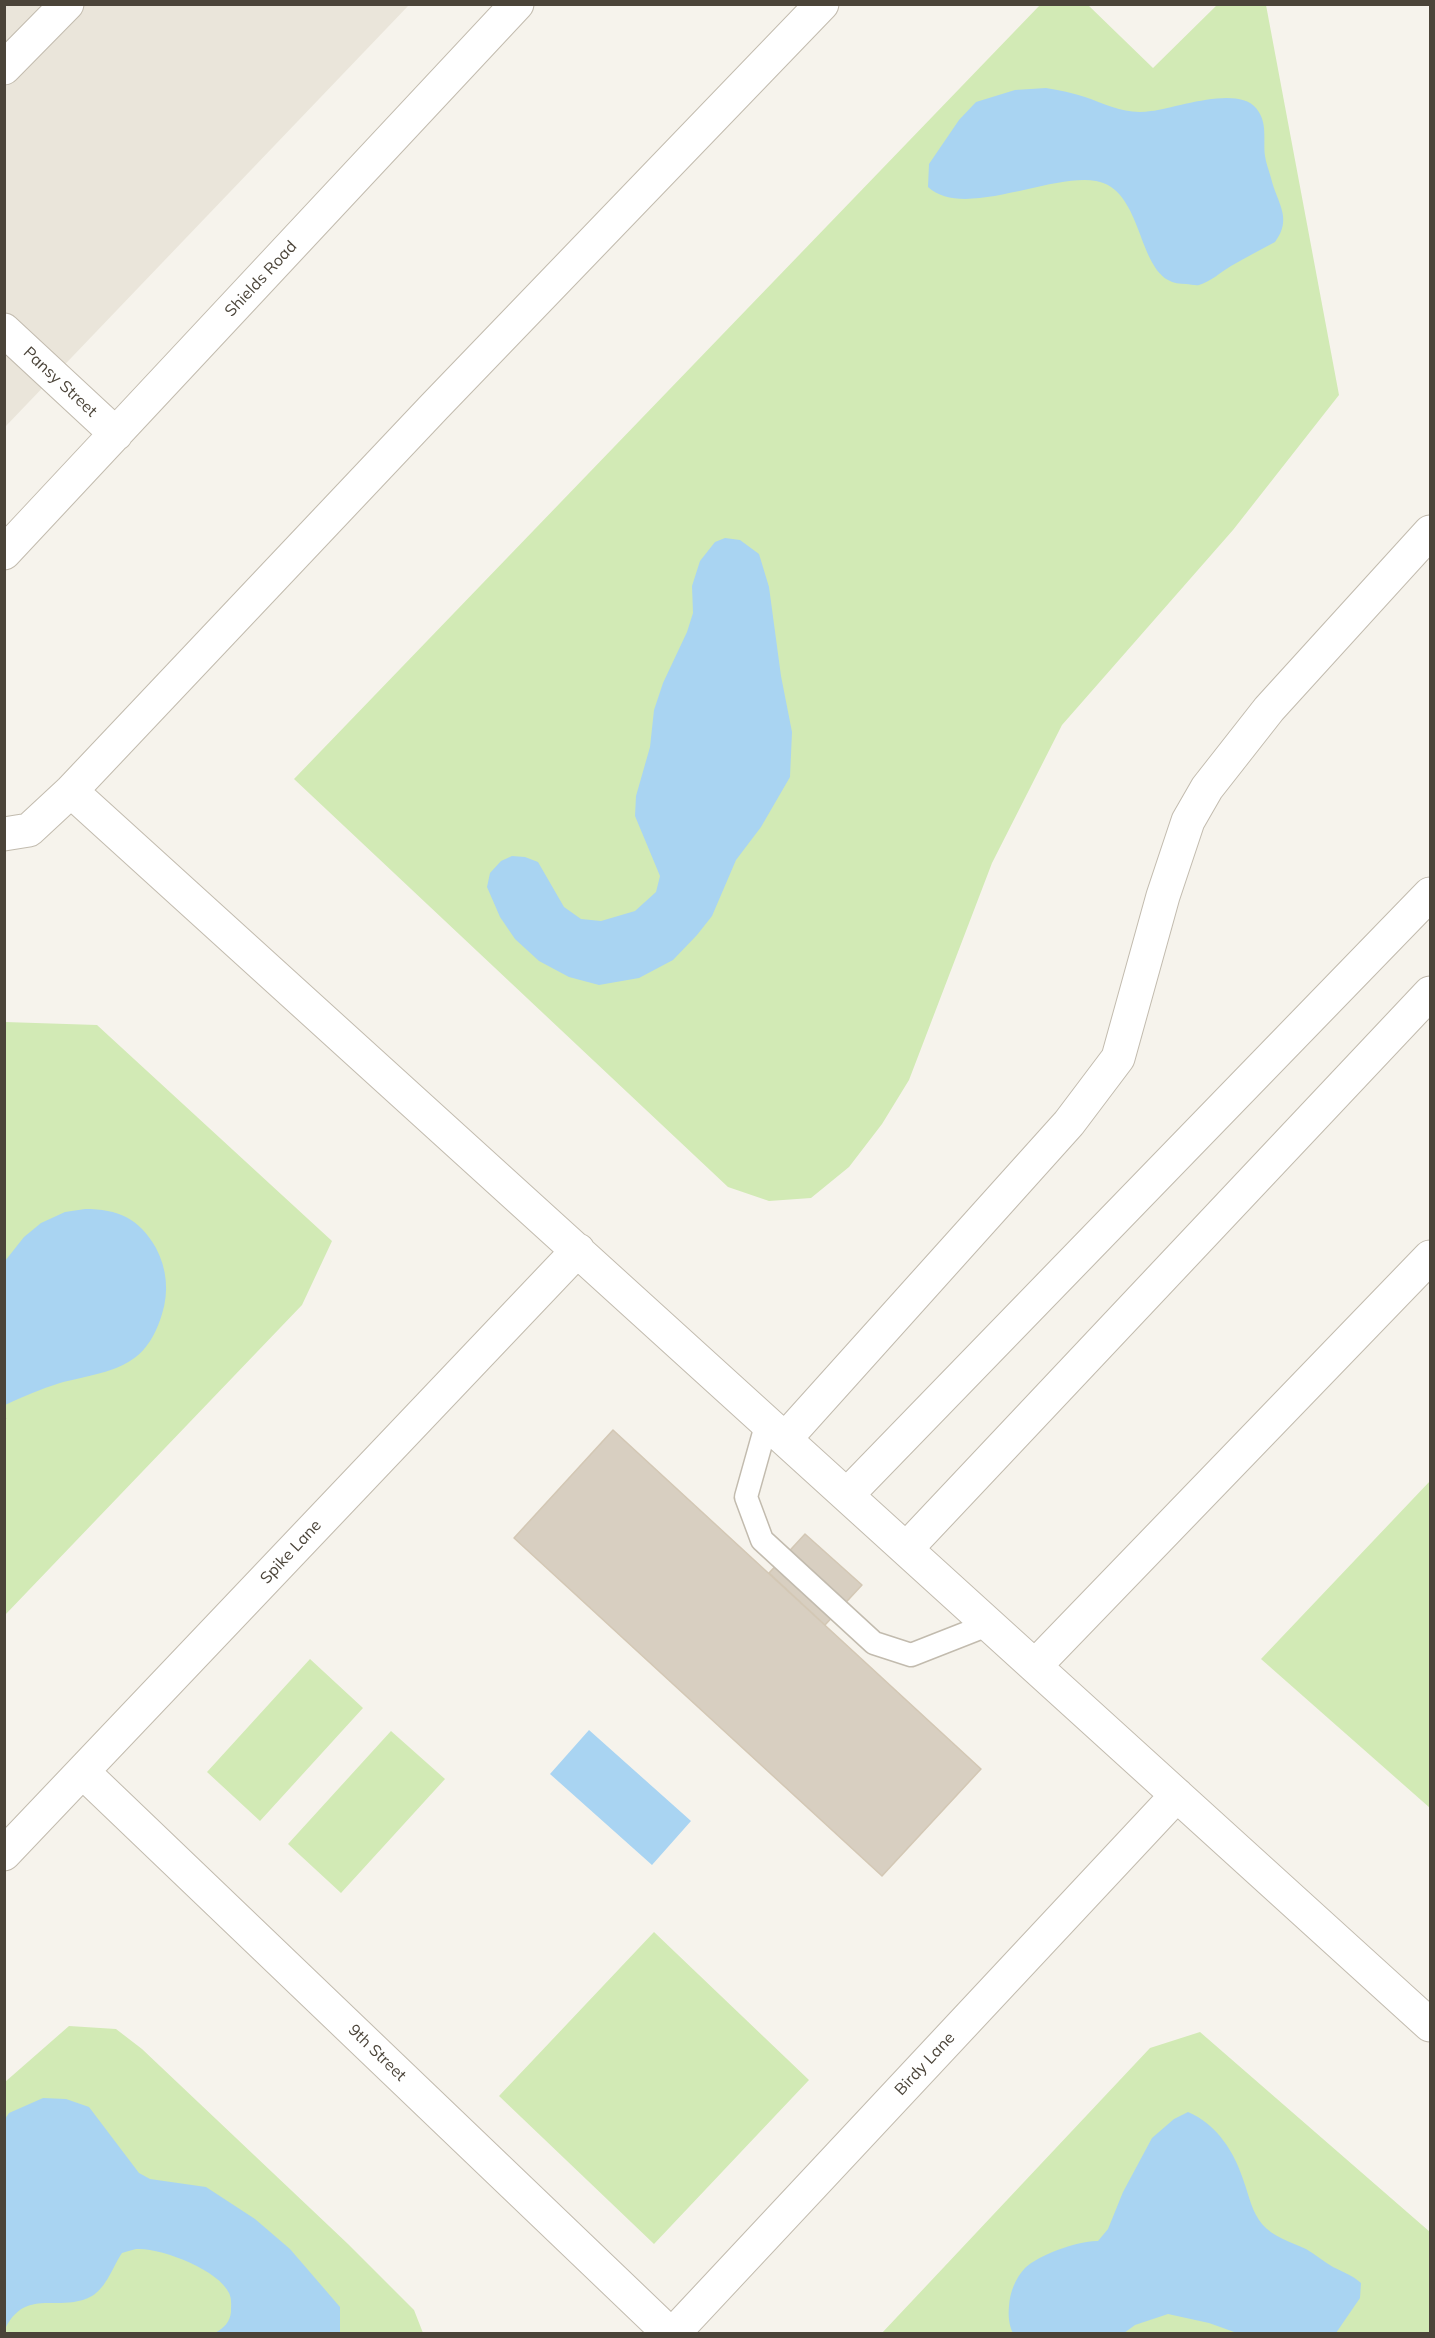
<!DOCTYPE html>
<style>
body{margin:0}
#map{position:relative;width:1435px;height:2338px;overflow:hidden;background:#f6f3ec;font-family:Mulish,sans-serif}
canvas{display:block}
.frame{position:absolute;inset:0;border:6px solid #4b4439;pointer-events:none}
</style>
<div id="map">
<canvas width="1435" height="2338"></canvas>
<div class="frame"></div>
</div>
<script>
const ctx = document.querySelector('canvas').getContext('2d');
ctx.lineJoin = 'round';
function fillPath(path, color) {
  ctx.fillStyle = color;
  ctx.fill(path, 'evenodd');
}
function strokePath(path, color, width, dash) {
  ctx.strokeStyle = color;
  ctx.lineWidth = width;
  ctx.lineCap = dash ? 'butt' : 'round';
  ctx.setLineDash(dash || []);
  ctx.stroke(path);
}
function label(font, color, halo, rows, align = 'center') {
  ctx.font = font + ' Mulish,sans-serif';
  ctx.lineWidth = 5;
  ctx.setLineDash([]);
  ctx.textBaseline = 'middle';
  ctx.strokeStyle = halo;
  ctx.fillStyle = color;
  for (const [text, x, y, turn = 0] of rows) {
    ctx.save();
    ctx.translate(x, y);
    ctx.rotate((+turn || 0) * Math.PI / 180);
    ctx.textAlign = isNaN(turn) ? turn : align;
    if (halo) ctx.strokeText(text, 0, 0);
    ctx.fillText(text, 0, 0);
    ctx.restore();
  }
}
fillPath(new Path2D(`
 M 5,5 L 409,5 L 5,427 Z`), '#eae5da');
fillPath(new Path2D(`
 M 1040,5 L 1088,5 L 1153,68 L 1217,5 L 1266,5 L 1339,395 L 1233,530 L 1062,725 L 992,863 L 909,1080 L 882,1124 L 849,1167 L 811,1198 L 769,1201 L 728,1187 L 294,779 Z
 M 5,1022 L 97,1025 L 332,1241 L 302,1305 L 5,1615 Z
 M 1430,1481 L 1430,1808 L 1261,1659 Z
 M 310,1659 L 363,1708 L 260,1821 L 207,1772 Z
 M 391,1731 L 445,1779 L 341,1893 L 288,1844 Z
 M 654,1932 L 809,2080 L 654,2244 L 499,2096 Z
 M 69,2026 L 116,2029 L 142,2049 L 348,2244 L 414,2310 L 423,2333 L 5,2334 L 5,2082 Z
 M 1200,2032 L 1430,2232 L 1430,2333 L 881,2334 L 1150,2048 Z`), '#d2eab5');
fillPath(new Path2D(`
 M 1046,88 C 1059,90 1073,93 1085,97 C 1108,105 1126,115 1151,111 C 1176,108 1237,85 1256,108 C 1268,122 1263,139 1265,156 C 1266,163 1269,171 1271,178 C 1277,203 1293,218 1275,242 C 1260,250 1245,258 1231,266 C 1221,272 1210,282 1199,285 C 1196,286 1190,284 1186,284 C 1180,284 1173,283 1168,280 C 1137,262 1141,189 1096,181 C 1051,173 963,220 928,187 L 929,164 L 959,120 L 976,102 L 1015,90 Z
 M 725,538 L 740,540 L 759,554 L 769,587 L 781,676 L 792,732 L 790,777 L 761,827 L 736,860 L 712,916 L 697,935 L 673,960 L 639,978 L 599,985 L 569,977 L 539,961 L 515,939 L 500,917 L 487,887 L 490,873 L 501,861 L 512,856 L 525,857 L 538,862 L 564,907 L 581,919 L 601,921 L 635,911 L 656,892 L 660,876 L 635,816 L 636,796 L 650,747 L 654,710 L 663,683 L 687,632 L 693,613 L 692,586 L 700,561 L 715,542 Z
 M 85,1209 C 118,1209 139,1218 156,1248 C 167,1269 169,1292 162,1314 C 145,1371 109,1370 60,1383 C 41,1389 22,1397 5,1405 L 5,1261 L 24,1237 L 41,1223 L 65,1212 Z
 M 589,1730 L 691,1821 L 652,1865 L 550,1774 Z
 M 43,2098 L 66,2099 L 89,2107 L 139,2173 L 150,2179 L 206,2187 L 255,2219 L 290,2249 L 340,2307 L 340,2332 L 339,2334 L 215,2333 C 224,2328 230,2322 231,2312 C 231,2306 232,2299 229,2293 C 219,2270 160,2247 136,2249 C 131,2250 126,2252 122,2253 C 113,2266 107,2287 92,2296 C 59,2314 26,2286 5,2329 L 5,2119 L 9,2113 Z
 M 1188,2112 C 1217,2124 1235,2153 1244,2182 C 1249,2196 1252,2212 1262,2224 C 1273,2237 1291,2242 1306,2249 C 1315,2254 1324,2262 1333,2267 C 1343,2272 1352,2275 1361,2283 L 1360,2298 L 1336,2333 L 1237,2333 L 1209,2323 L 1168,2314 L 1135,2325 L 1124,2333 L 1013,2333 C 1009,2326 1008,2315 1009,2306 C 1010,2292 1015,2279 1025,2268 C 1038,2255 1080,2240 1098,2241 L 1108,2229 L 1123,2192 L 1152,2138 L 1174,2119 Z`), '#a9d4f2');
const building = new Path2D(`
 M 613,1430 L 981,1769 L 882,1876 L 514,1538 Z
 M 805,1534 L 862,1585 L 825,1625 L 769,1573 Z`);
fillPath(building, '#d8cfc1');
strokePath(building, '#d3c7b4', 1.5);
const lane = new Path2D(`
 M 767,1422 L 746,1497 L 762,1540 L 874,1643 L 911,1655 L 990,1624`);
const street = new Path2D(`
 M 4,68 L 67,4
 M 4,330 L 116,434
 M 4,553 L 517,4
 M 71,791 L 1430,2025
 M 4,834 L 29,830 L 71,791 L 435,406 L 822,4
 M 785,1439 L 1069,1123 L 1118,1058 L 1163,896 L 1188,821 L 1207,788 L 1269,709 L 1430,532
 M 847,1495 L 1430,894
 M 906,1549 L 1430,993
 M 1035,1666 L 1430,1257
 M 83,1772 L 670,2334
 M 4,1854 L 578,1250
 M 673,2334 L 1177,1795`);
strokePath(lane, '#c2bbae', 25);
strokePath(street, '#c2bbae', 35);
strokePath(new Path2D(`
 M 4,1419 L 5,1420`), '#c4b79f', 4, [3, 3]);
strokePath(lane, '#fff', 22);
strokePath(street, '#fff', 33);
label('16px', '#4b4439', '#fff', [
 ["Shields Road",261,279,-47],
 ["Pansy Street",60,382,43],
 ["Spike Lane",291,1552,-47],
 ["9th Street",377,2053,44],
 ["Birdy Lane",925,2064,-47]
]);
</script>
